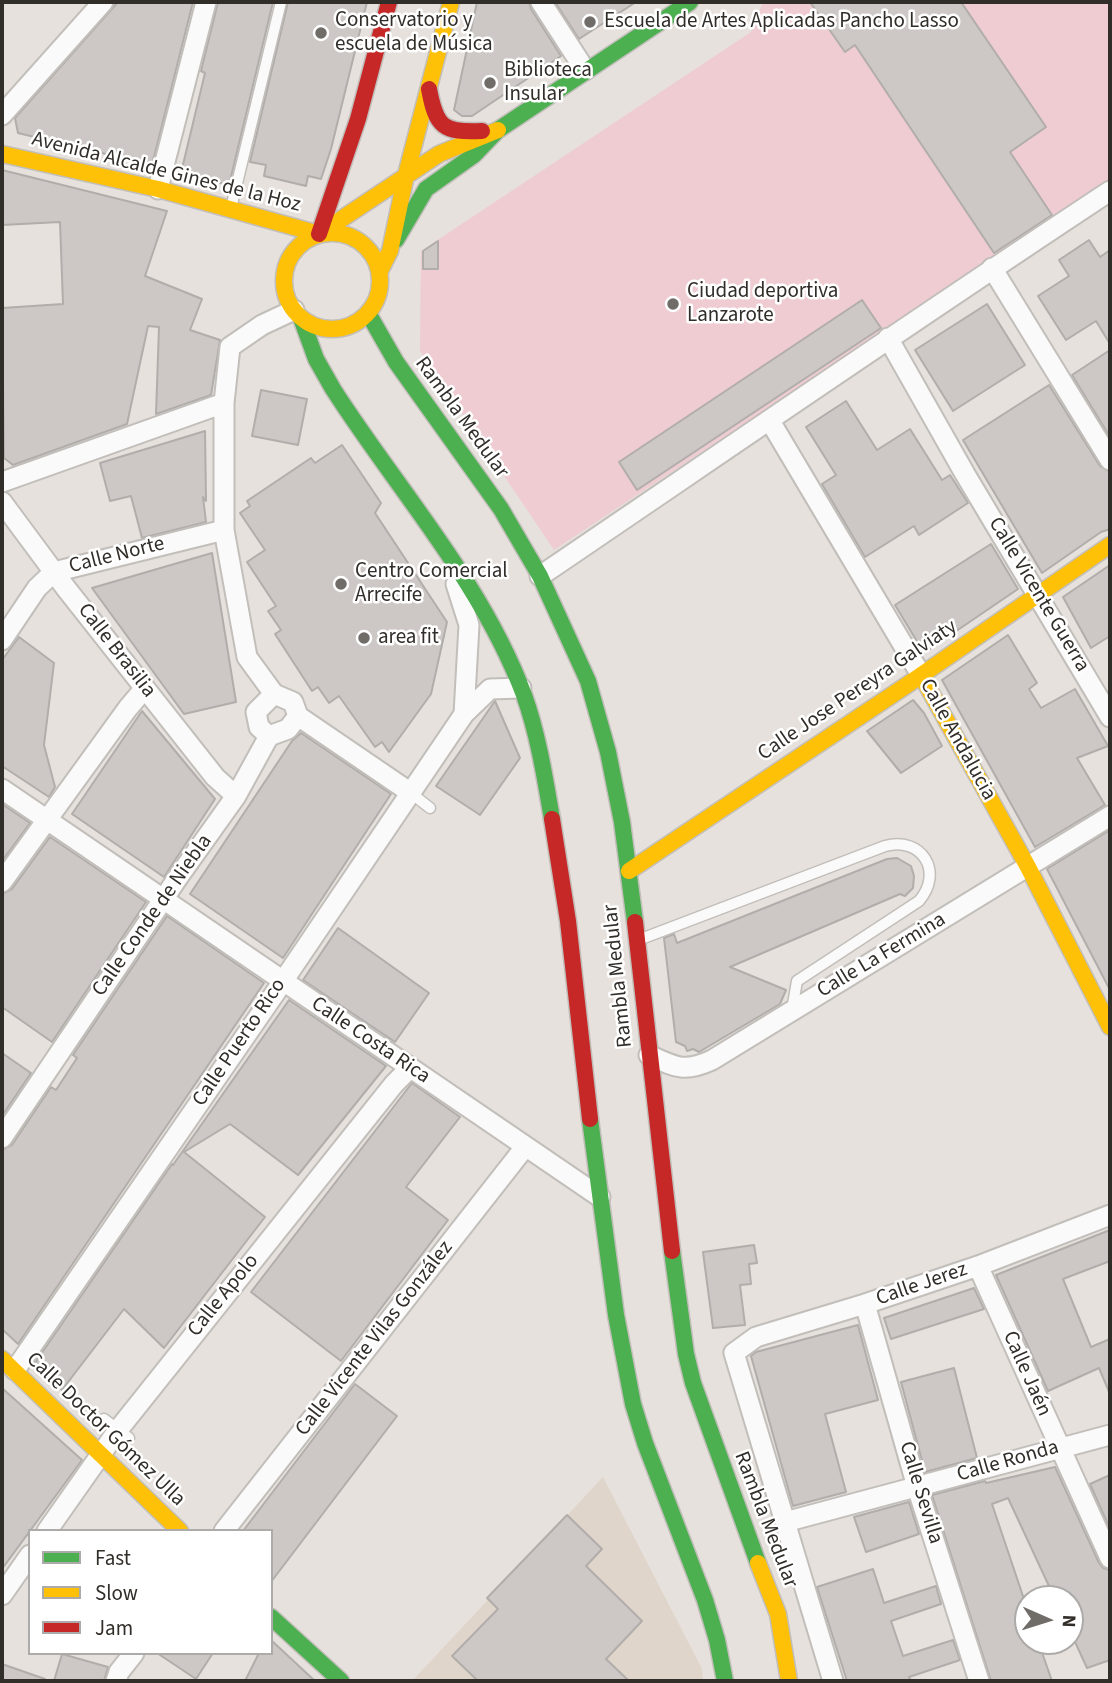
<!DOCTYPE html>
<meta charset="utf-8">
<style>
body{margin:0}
#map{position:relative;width:1112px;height:1683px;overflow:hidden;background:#e6e1dc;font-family:"Source Sans 3",sans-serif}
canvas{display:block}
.frame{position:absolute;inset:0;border:4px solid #312d29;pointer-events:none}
.legend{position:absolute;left:28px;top:1529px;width:245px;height:126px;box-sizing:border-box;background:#fff;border:2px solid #adaba9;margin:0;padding:9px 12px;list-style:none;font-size:21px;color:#312d29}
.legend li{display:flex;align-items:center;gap:14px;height:35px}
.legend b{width:35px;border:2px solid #adaba9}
.north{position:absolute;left:1014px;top:1585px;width:70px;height:70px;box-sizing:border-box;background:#fff;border:2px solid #adaba9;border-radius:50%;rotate:93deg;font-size:19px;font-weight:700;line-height:28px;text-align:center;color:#312d29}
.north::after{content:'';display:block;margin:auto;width:24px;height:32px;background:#706c68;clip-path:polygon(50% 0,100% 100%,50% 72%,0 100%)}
</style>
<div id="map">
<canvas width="1112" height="1683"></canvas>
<div class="frame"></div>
<ul class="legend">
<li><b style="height:9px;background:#4caf50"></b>Fast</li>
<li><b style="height:9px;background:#ffc107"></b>Slow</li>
<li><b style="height:9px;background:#c62828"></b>Jam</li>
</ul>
<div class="north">N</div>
</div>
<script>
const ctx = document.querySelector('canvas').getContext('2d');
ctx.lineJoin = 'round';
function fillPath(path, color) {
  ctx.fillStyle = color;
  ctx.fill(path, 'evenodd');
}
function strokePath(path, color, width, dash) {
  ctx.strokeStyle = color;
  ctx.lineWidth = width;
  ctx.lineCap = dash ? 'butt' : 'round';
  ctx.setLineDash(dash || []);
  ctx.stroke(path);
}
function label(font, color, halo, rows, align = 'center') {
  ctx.font = font + ' "Source Sans 3",sans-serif';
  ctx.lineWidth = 5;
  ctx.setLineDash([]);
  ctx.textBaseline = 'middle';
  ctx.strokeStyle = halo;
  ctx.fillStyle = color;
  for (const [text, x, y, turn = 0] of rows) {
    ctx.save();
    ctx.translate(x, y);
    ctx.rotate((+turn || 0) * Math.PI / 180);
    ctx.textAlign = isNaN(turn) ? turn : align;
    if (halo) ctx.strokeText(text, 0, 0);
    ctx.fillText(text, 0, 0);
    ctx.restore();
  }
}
fillPath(new Path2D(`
 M 603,1477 L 702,1669 L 703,1681 L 412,1681 Z`), '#e0d5cb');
fillPath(new Path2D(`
 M 763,2 L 1110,2 L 1110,181 L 554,550 L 420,351 L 421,251 L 751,32 Z`), '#eeccd2');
const building = new Path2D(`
 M 118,2 L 193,2 L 152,165 L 18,133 L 15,118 Z
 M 218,2 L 273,2 L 229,185 L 181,173 L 205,73 L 201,71 Z
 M 288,2 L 367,2 L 331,149 L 321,179 L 308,176 L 306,186 L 264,176 L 266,165 L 250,162 Z
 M 477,2 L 529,2 L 531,9 L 561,56 L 472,116 L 462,116 L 454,110 Z
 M 555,2 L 636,2 L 579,39 Z
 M 810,2 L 961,2 L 1046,127 L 1010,152 L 1052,215 L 994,253 L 855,45 L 845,52 Z
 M 2,170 L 167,211 L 145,276 L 202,299 L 190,330 L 220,340 L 211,395 L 156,414 L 159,327 L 148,326 L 127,424 L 13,465 L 4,458 L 2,308 L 63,304 L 60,222 L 2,225 Z
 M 1089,240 L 1100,257 L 1110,250 L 1110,344 L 1096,321 L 1066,340 L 1038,296 L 1069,276 L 1059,260 Z
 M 438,241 L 438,269 L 423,269 L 423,251 Z
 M 862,300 L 881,328 L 637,490 L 619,462 Z
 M 987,304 L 1025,365 L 953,411 L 915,350 Z
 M 1110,350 L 1110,437 L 1072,375 Z
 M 1049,385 L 1100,466 L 1110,472 L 1110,529 L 1101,532 L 1042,573 L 963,440 Z
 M 261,390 L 307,399 L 298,445 L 252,436 Z
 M 846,401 L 877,450 L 910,429 L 942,480 L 950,475 L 968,503 L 919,535 L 914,526 L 865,557 L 822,484 L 836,475 L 806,427 Z
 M 205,431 L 206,501 L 203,497 L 206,522 L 142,538 L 131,496 L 110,501 L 100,463 Z
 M 342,445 L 381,503 L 375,513 L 447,622 L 431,694 L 389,752 L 382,742 L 375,747 L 339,696 L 329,703 L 318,687 L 312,691 L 275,634 L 281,630 L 268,611 L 276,606 L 247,562 L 265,550 L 240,513 L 250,506 L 247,501 L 311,458 L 315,463 Z
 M 991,544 L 1018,589 L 924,653 L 895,605 Z
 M 212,553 L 236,702 L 184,714 L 92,588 Z
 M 1110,565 L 1110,636 L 1091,648 L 1063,597 Z
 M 1008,635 L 1037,683 L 1029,689 L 1041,708 L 1075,689 L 1108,746 L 1077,758 L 1105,805 L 1035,847 L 942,680 Z
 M 19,637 L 54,663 L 44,745 L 55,787 L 49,797 L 2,766 L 2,660 Z
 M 913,700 L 924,713 L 942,746 L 901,773 L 867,731 Z
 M 495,701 L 520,758 L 480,815 L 436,786 Z
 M 142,711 L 215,799 L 164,877 L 72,814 Z
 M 301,733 L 391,794 L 283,958 L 190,894 L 292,741 Z
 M 2,804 L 30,823 L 2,861 Z
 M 1110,830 L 1110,990 L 1047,869 Z
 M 50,837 L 146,902 L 52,1042 L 2,1007 L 2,894 L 12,889 Z
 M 897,858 L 911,866 L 914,876 L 913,888 L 905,896 L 900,894 L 730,967 L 786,990 L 780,1004 L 699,1052 L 693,1049 L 687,1051 L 685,1046 L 676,1042 L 664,938 L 674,934 L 677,943 L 887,859 Z
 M 167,916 L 264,983 L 18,1344 L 2,1329 L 2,1150 L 12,1145 L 51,1087 L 56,1090 L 77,1058 L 73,1055 Z
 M 338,928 L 429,993 L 395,1042 L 303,980 Z
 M 289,1000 L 386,1066 L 298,1175 L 230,1124 L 184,1152 L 265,1217 L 164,1348 L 124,1309 L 62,1390 L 35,1363 L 37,1360 L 172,1164 L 173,1165 Z
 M 2,1053 L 31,1073 L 2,1116 Z
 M 412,1083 L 460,1117 L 406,1187 L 448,1220 L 341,1361 L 251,1292 Z
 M 1110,1230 L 1110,1261 L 1063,1279 L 1091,1347 L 1110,1339 L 1110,1394 L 1099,1368 L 1048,1391 L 996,1275 Z
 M 754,1245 L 757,1263 L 749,1264 L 751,1284 L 740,1285 L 745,1325 L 713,1328 L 703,1252 Z
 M 974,1288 L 984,1309 L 891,1339 L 884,1318 Z
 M 858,1325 L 878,1400 L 825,1414 L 846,1492 L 793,1506 L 751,1356 L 756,1352 Z
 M 954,1368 L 977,1458 L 925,1472 L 901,1382 Z
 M 355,1384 L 397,1416 L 271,1582 L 271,1531 L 243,1531 Z
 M 2,1388 L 82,1460 L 2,1569 Z
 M 1055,1467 L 1099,1563 L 1103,1568 L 1110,1570 L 1110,1660 L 1087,1668 L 1070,1631 L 1070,1599 L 1055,1599 L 1008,1498 L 992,1504 L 1028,1611 L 1028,1641 L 1038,1641 L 1052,1681 L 991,1681 L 932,1495 L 985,1481 L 986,1483 Z
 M 1110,1475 L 1110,1529 L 1090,1484 Z
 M 909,1502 L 919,1534 L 866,1552 L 854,1517 Z
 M 567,1515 L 602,1549 L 586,1566 L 642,1621 L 606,1659 L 629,1681 L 478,1681 L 452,1656 L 498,1609 L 487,1598 Z
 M 873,1569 L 884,1603 L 936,1586 L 941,1604 L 891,1621 L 903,1656 L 953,1640 L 960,1660 L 909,1677 L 911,1681 L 847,1681 L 817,1587 Z
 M 271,1640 L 315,1681 L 245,1681 L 259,1653 L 271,1653 Z
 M 157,1653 L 213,1653 L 196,1679 Z
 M 62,1654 L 108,1667 L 104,1681 L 54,1681 Z
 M 2,1664 L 45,1679 L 45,1681 L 2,1681 Z`);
fillPath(building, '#cdc8c5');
strokePath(building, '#b1adaa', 2);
const lane = new Path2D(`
 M 231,208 L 281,2
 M 411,793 L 430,808
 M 641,939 L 885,846 C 922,836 944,872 919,901 L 797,981 L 792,1010
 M 104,1419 L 129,1438`);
const street = new Path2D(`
 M 541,2 L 585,70
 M 2,115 L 103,2
 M 158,189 L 206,2
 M 992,268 L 1110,460
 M 294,310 L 262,325 L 230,347 L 224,403 L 224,530 L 247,657 L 274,694 L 293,702 L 298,716 L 411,793
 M 888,338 L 965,474 L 1110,717
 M 770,421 L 921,675
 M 2,482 L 224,403
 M 2,502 L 65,587 L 215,777 L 236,796
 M 540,576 C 730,447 919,317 1110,191
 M 456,584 L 469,625 L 464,714
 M 2,640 L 37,588 L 54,572 L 224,530
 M 269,736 L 259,727 L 256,712 L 274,694
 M 269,736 L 288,729 L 298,716
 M 2,789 L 600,1197
 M 2,882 L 128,708 L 145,688
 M 649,1055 C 675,1067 684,1073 712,1060 L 1110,816
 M 2,1138 L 179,876 L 236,796 L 269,736
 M 978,1266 L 1110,1558
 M 865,1304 L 917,1487 L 979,1681
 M 15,1370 L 273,996 L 464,714 L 490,689 L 521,688
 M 785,1522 L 1110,1435
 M 47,1531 L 118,1430 L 394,1084 L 410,1068
 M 224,1531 L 525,1147
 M 2,1595 L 30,1555
 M 116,1681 L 119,1672 L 134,1653
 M 833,1681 L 734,1353 L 756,1337 L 865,1304 L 978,1266 L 1110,1215`);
const fast = new Path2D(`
 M 396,240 L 426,189 L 474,155 L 498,130 L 690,2
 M 368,313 L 396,362 L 501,509 L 540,576 L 588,681 L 608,752 L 622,822 L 635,922
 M 301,318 L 316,359 L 333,389 C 397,489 482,582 524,695 C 538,734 545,778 552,819
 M 590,1119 L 616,1315 L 633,1404 L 645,1443 L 705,1600 L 717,1640 L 725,1681
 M 672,1251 L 686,1354 L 693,1383 L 758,1563
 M 271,1617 L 341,1681`);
const slow = new Path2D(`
 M 2,154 L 158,189 L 319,234 L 439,154 L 498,130
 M284 281a48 48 0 1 1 96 0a48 48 0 1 1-96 0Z
 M 380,271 L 390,251 L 406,175 L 451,2
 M 921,675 L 1028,867 L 1110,1027
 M 629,871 L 904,687 L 1110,545
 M 2,1359 L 180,1531
 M 758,1563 L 778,1614 L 789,1681`);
const jam = new Path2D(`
 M 429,89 C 436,127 443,133 482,131
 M 319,234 L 358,119 L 389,2
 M 552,819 L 568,921 L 590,1119
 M 635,922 L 672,1251`);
strokePath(lane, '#c2beba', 13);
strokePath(street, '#c2beba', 23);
strokePath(fast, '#c2beba', 19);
strokePath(slow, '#c2beba', 19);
strokePath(jam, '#c2beba', 19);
strokePath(lane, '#fbfafa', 10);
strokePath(street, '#fbfafa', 19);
strokePath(fast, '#4caf50', 16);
strokePath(slow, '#ffc107', 16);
strokePath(jam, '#c62828', 16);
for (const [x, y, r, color] of [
 [590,22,7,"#706c68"],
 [321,33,7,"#706c68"],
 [490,83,7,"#706c68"],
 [673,304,7,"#706c68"],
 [341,584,7,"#706c68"],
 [364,638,7,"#706c68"]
]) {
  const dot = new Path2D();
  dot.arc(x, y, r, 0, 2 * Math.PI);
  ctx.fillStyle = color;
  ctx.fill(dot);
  strokePath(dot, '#fff', 2.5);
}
label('21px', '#312d29', '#fff', [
 ["Conservatorio y",335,21],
 ["escuela de Música",335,45],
 ["Escuela de Artes Aplicadas Pancho Lasso",604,22],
 ["Biblioteca",504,71],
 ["Insular",504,95],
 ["Ciudad deportiva",687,292],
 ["Lanzarote",687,316],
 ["Centro Comercial",355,572],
 ["Arrecife",355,596],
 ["area fit",378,638]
], 'left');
label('21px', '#312d29', '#fff', [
 ["Avenida Alcalde Gines de la Hoz",166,173,14],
 ["Rambla Medular",461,418,54],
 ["Calle Norte",117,556,-14],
 ["Calle Vicente Guerra",1038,595,59],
 ["Calle Brasilia",116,651,52],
 ["Calle Jose Pereyra Galviaty",858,691,-34],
 ["Calle Andalucia",957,740,61],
 ["Calle Conde de Niebla",153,916,-55],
 ["Calle La Fermina",882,956,-31],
 ["Rambla Medular",619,976,-96],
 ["Calle Costa Rica",370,1041,34],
 ["Calle Puerto Rico",240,1043,-56],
 ["Calle Jerez",922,1285,-19],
 ["Calle Apolo",224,1296,-51],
 ["Calle Vicente Vilas González",375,1339,-52],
 ["Calle Jaén",1026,1374,66],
 ["Calle Doctor Gómez Ulla",105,1430,44],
 ["Calle Ronda",1008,1462,-16],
 ["Calle Sevilla",920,1493,73],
 ["Rambla Medular",765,1520,69]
]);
</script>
